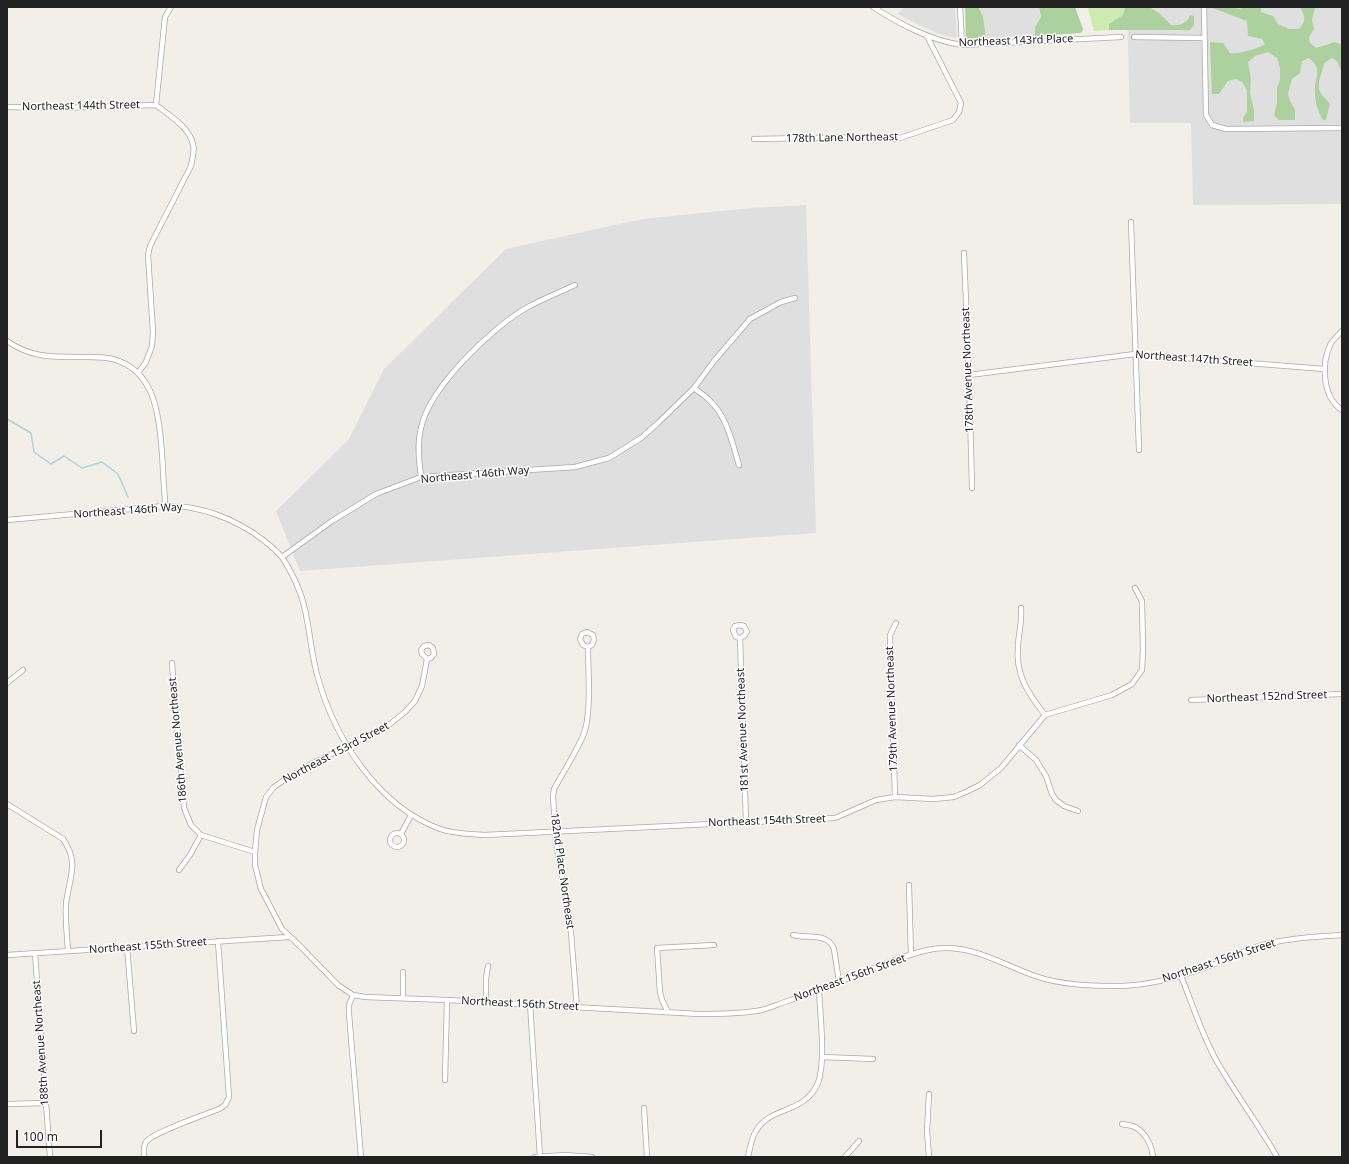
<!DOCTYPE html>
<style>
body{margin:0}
#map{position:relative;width:1349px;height:1164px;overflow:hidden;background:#f2efe9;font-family:"Noto Sans",sans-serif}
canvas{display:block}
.frame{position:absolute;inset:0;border:8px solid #222;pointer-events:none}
.scale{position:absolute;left:16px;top:1130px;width:86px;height:18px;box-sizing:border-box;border:2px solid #222;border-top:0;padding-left:5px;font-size:12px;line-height:14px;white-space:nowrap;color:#222;-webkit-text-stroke:3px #fff;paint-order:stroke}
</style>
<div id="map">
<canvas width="1349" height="1164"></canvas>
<div class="frame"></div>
<div class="scale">100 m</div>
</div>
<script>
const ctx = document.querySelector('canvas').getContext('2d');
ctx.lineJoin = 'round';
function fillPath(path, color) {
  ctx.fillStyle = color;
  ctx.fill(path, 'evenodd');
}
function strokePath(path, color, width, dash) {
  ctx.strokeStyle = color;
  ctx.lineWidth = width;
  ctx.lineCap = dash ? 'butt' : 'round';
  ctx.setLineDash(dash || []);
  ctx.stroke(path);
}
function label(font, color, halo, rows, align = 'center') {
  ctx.font = font + ' "Noto Sans",sans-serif';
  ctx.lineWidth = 3;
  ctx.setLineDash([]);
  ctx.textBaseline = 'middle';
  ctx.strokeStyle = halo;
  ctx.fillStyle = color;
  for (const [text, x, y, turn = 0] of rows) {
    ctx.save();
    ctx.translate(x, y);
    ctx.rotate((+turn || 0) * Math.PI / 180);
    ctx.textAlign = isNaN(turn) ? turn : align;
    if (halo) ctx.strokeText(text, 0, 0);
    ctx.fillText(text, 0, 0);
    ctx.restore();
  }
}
fillPath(new Path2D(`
 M 905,7 L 955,7 L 957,38 L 939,34 L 917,24 L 898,14 Z
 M 978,7 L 1039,7 L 1041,18 L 1035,27 L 1035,36 L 986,38 L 983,16 Z
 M 1127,7 L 1342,7 L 1342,204 L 1193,205 L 1191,123 L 1130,123 Z
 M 806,205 L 816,533 L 300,571 L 276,511 L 349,439 L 384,369 L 506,249 L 642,219 L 751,208 Z`), '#e0dfdf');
fillPath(new Path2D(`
 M 1086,7 L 1125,7 L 1123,15 L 1109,24 L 1109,30 L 1094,31 L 1088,9 Z`), '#cdebb0');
fillPath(new Path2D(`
 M 965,7 L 978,7 L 983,16 L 986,38 L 966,39 Z
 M 1039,7 L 1075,7 L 1083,29 L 1081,33 L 1035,36 L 1035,27 L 1041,17 Z
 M 1125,7 L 1149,7 L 1159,13 L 1171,25 C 1179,26 1187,24 1190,15 L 1194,16 L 1194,25 L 1190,30 L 1109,30 L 1109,24 L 1123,15 Z
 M 1210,7 L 1230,7 L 1240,9 L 1243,7 L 1261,7 L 1261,12 L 1273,16 L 1278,24 L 1289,29 L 1299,29 C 1307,20 1305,17 1300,7 L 1315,7 L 1312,20 L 1314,29 L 1309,37 L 1310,43 L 1316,48 L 1335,42 L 1342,45 L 1342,73 L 1337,61 L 1332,58 L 1324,63 C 1323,72 1316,83 1320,92 C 1322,96 1327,100 1330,104 L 1326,120 L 1323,120 C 1317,111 1314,98 1315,87 C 1317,73 1321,68 1309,58 L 1302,61 L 1300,73 L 1292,79 L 1288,94 L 1290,101 L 1295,110 L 1295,120 L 1279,120 L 1274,115 L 1277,103 L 1277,88 L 1280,80 L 1280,68 L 1277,58 L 1268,52 L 1255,56 L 1248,62 L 1251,80 L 1250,93 L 1254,110 L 1254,121 L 1243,122 L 1243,118 L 1247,112 L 1247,90 L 1242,82 L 1236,79 L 1228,81 L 1219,94 L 1212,94 L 1210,42 L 1223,43 L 1230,53 C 1236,55 1260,48 1265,44 L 1262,39 L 1248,36 L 1247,21 Z`), '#add19e');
strokePath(new Path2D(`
 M 7,419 L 31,433 L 34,452 L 51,464 L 64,456 L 82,468 L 102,462 L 118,474 L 128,497`), '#aad3df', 1.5);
const street = new Path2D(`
 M 873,7 C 900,24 929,40 962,45 L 1121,37
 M 960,7 L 962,45
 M 1204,7 L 1206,115 L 1212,125 L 1226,129 L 1342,128
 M 1134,37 L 1204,38
 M 156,105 L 165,17 L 171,7
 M 7,107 L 59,108 L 156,105
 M 754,139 L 862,137 L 893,139 L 900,138 L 953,120 L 959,112 L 961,103 L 927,36
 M 1131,222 L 1139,450
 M 964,253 L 969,375 L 972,488
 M 1342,331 C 1338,335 1334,339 1331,343 C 1321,363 1322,397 1342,410
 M 7,341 C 30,357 50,357 76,357 C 89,357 101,356 113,359 C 152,370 158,408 161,442 C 163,461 163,481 165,500 L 164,506
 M 138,373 L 146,362 L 152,346 L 153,332 L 148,255 L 150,246 L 191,166 C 192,159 195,151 193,144 C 189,127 169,115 156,105
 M 969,375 L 1135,354 L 1324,369
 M 694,388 C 699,392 704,395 709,400 C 727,416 732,442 739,465
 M 421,477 C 419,461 417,444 421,428 C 429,388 492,327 528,307 C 543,299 560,292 575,285
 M 7,520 L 164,506 C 173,507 183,506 192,508 C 225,514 259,532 282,557 L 332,521 L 376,494 L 421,477 L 575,467 L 609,458 L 641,438 L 658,423 L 694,388 L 714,361 L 750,319 L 781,302 L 795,298
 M 282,557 C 290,569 296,582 301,595 C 310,622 310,651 318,678 C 335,739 378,806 440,829 C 454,834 470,834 485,835 L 835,818 L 876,800 L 895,797 L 933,799 L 954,797 L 968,791 L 980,785 L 1001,768 L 1045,715 L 1112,695 L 1132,684 L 1142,670 L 1143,650 L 1142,601 L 1135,588
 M 1021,608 C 1022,623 1019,631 1018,645 C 1015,675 1028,693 1045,715
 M 740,638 L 744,636 L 747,632 L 744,626 L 740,625 L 735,626 L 733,630 L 736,637 L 740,638 L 746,822
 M 427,659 L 422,654 L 421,650 L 424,646 L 429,645 L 433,648 L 434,654 L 431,658 L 427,659 L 422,686 L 415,701 L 405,712 L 390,724 L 306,767 L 284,780 L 274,787 L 266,797 L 257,830 L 255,852 L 255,865 L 261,889 L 282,929 L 302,948 L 338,985 L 353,995 L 365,997 L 447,1000 L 699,1014 C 720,1014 741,1014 762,1010 C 772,1007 781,1003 791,1000 C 813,992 835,984 857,975 C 879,966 909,953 933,949 C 970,943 1001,964 1035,976 C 1061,985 1091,986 1118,986 C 1150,986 1183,976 1212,965 C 1228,959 1243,951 1259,946 C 1285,938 1315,937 1342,935
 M 172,663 L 184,808 L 191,825 L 201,835 L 255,852
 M 7,683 L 23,670
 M 1191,700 L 1342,694
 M 1019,745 L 1036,760 L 1046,776 L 1052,794 L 1056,800 L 1064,806 L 1078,811
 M 895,797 L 890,635 L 896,623
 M 7,804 L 63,839 C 80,863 69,878 66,904 C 65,919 67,935 68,951
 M390 840a7 7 0 1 1 14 0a7 7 0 1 1-14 0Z
 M 401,834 L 411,815
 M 179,870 L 190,855 L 201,835
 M 909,885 L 911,955
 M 793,935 C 807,939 828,932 834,949 L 839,982
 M 127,947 L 134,1031
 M 35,954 L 50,1157
 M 7,955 L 289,937
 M 1181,976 C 1192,1003 1201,1032 1215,1058 C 1234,1092 1258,1123 1277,1157
 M 353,995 L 349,1005 L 349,1014 L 361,1157
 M 403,998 L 403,972
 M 486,1002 L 486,979 L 488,966
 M 530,1004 L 540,1157
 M 577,1008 L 570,920 L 556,843 L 553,796 L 554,789 C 564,771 575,754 583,736 C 592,715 588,671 588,647 L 583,645 L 580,639 L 582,634 L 587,632 L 593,635 L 594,640 L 592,645 L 588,647
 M 668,1012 L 662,1000 L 660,992 L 657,948 L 714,945
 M 822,1057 L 873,1059
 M 445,1080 L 447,1000
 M 7,1104 L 45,1103
 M 644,1108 L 647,1157
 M 1122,1124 C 1126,1125 1131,1125 1135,1127 C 1146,1133 1152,1146 1153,1157
 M 144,1157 C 144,1152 143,1146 146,1142 C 151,1133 207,1114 219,1109 L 225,1105 L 229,1097 L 218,941
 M 535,1157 L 565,1155 L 592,1157
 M 748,1157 C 750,1148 751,1139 756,1131 C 771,1105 804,1115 818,1083 C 826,1062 820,1014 819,990
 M 845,1157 L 859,1141
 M 929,1157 L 927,1131 L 929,1094`);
strokePath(street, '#a9a9a9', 6);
strokePath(street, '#fff', 4.5);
label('11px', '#222', '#fff', [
 ["Northeast 143rd Place",1016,41,-2],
 ["Northeast 144th Street",81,106,-1],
 ["178th Lane Northeast",842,138,-1],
 ["Northeast 147th Street",1194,359,4],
 ["178th Avenue Northeast",968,370,-92],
 ["Northeast 146th Way",475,475,-5],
 ["Northeast 146th Way",128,511,-4],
 ["Northeast 152nd Street",1267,697,-2],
 ["179th Avenue Northeast",892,709,-92],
 ["181st Avenue Northeast",743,730,-92],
 ["186th Avenue Northeast",178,740,-95],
 ["Northeast 153rd Street",336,753,-28],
 ["Northeast 154th Street",767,821,-2],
 ["182nd Place Northeast",562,871,82],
 ["Northeast 155th Street",148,946,-4],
 ["Northeast 156th Street",1219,961,-18],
 ["Northeast 156th Street",850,978,-20],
 ["Northeast 156th Street",520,1004,3],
 ["188th Avenue Northeast",41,1043,-94]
]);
</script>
